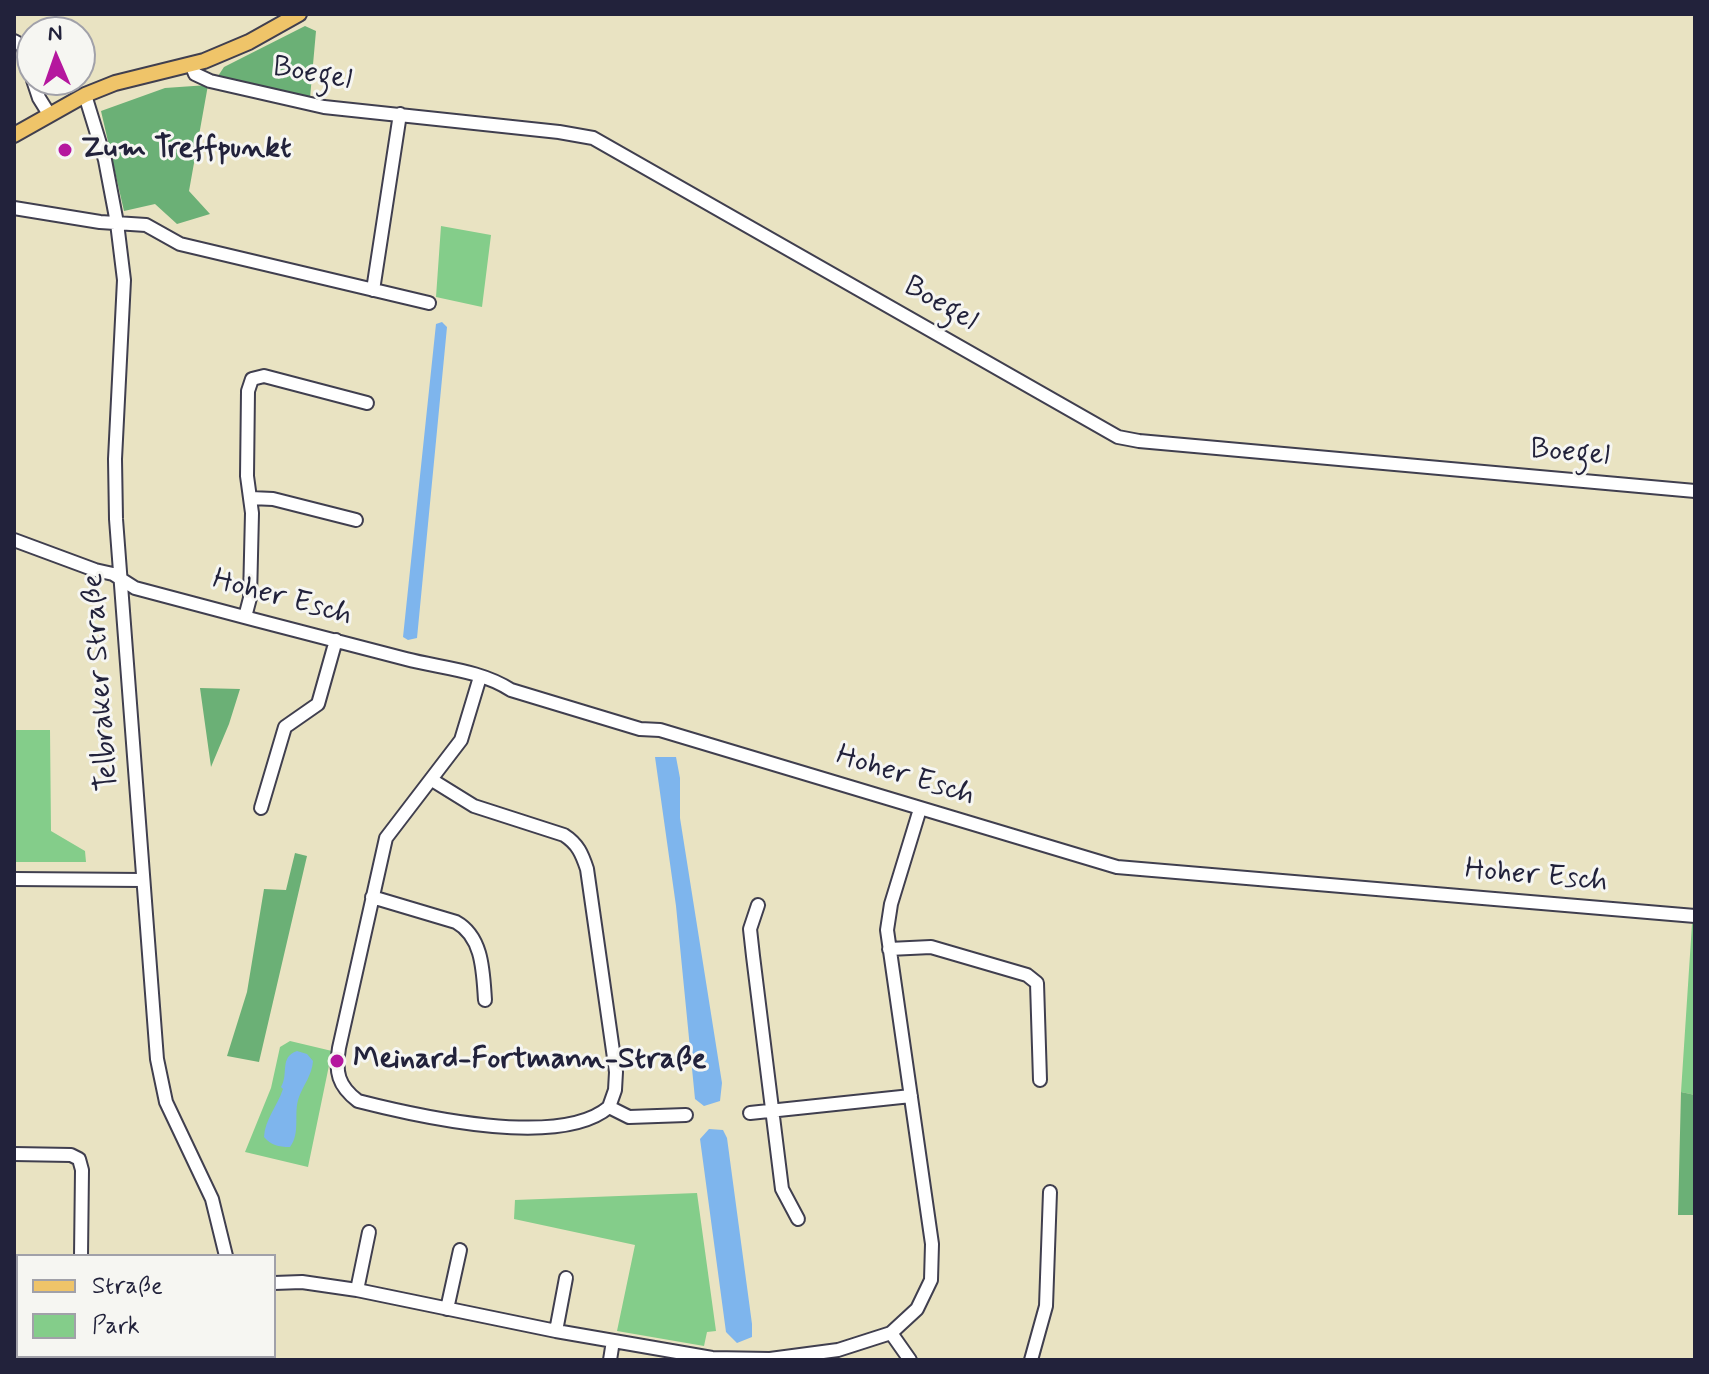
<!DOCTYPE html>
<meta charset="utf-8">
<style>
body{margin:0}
#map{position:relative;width:1709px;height:1374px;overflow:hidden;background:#e9e3c2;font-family:Mynerve,sans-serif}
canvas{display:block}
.frame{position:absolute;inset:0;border:16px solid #22223b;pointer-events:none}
.legend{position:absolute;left:16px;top:1254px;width:260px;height:104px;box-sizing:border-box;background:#f6f6f2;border:2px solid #a1a1a9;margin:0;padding:10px 14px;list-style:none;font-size:24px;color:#22223b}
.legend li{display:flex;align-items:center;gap:16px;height:40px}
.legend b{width:40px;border:2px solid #a1a1a9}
.north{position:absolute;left:16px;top:16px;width:80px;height:80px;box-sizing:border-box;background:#f6f6f2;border:2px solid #a1a1a9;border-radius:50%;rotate:358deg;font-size:22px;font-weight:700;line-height:32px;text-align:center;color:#22223b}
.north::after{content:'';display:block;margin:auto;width:28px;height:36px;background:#b5179e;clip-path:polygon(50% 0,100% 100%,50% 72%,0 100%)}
</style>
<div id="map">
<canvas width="1709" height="1374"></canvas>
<div class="frame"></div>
<ul class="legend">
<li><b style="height:10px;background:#efc469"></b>Straße</li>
<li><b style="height:22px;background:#84cd8a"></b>Park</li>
</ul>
<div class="north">N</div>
</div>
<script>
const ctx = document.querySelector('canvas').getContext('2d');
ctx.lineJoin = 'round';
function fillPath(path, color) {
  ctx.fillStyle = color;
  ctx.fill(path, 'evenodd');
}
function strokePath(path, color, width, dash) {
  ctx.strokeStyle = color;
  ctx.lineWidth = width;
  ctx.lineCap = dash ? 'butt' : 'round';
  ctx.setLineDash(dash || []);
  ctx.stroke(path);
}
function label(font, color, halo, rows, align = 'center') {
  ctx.font = font + ' Mynerve,sans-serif';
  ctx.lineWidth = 6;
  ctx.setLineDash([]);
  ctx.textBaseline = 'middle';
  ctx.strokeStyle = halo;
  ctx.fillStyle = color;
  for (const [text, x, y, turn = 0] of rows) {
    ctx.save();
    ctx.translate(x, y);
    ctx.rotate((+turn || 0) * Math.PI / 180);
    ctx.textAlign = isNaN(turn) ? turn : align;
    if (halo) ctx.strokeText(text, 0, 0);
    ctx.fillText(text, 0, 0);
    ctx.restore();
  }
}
fillPath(new Path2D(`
 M 441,226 L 491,235 L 482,307 L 436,297 Z
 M 14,730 L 50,730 L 51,831 L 85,851 L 86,862 L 14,862 Z
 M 1692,924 L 1695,924 L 1695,1095 L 1681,1092 Z
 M 290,1041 L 332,1051 L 308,1167 L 245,1152 L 271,1088 L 280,1047 Z
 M 697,1193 L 716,1331 L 707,1332 L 704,1346 L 617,1331 L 635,1245 L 514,1219 L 515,1200 Z`), '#84cd8a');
fillPath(new Path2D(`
 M 305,26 L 316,31 L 310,98 L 216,79 L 224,67 Z
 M 208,85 L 189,191 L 210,214 L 177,224 L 155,204 L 124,211 L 101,111 L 165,88 Z
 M 200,688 L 240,689 L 229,724 L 211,767 Z
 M 295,853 L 307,856 L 259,1062 L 227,1056 L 247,992 L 264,889 L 286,890 Z
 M 1681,1092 L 1695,1095 L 1695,1215 L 1678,1215 Z`), '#6bb076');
fillPath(new Path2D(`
 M 442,322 L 447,327 L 417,638 L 408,640 L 403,637 L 436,324 Z
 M 655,757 L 676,757 L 680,778 L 680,818 L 722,1083 L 720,1101 L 704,1106 L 695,1099 L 676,906 Z
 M 297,1051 L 307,1054 L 313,1061 C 312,1075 304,1084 299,1097 C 293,1113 301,1133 290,1147 C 278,1147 271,1145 264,1137 C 265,1119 277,1107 283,1089 L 281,1087 C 289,1074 279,1057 297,1051 Z
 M 709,1129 L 723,1130 L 727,1138 L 752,1324 L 752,1337 L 737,1343 L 726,1332 L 700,1139 Z`), '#7eb5ed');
const minor = new Path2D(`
 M 14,41 L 23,46 L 32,75
 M 191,64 L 195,74 L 210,81 L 324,107 L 559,132 L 593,138 L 1118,437 L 1139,441 L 1695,491
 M 33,80 L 39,98 L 49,114
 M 85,95 L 105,160 L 117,223 L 124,280 L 115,459 L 116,519 L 157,1059 L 166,1102 L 212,1199 L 226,1256
 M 14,208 L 100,222 L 146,225 L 180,244 L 429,303
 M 373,290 L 400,114
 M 251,498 L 273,499 L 356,520
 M 14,540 L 95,570 L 113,574 L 135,588 C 225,612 316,636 406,659 C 441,668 480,670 511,690 L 640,729 L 660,730 L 1117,867 L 1695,916
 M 245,617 L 250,598 L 252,513 L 247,476 L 248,391 L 252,379 L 264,376 L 367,403
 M 480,677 L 461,740 L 386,838 L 339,1048 C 335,1072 338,1086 358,1101 C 417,1116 560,1149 609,1107
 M 432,780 L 474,806 L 564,835 C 578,844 582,854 587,869 L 616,1072 L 615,1090 L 609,1107
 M 261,808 L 285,727 L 318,704 L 336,640
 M 14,879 L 143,880
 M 372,897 L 456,922 C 483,937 483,972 485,1000
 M 758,905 L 750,929 L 753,956 L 782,1189 L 798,1219
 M 889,949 L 931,947 L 1027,975 L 1037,983 L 1040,1080
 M 609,1107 L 629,1117 L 686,1115
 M 750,1113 L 911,1096
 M 14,1154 L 71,1155 L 79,1159 L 82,1170 L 81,1256
 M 14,1282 L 18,1282
 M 274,1283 L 302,1282 L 357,1290 L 556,1331 L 712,1358 L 770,1359 L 838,1350 L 891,1333 L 917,1309 L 931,1280 L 932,1244 L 887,930 L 891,904 L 920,809
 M 357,1290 L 369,1232
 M 447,1309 L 460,1250
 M 556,1331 L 566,1278
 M 891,1333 L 910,1360
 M 249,1356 L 250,1360
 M 180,1360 L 181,1356
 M 610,1360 L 613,1341
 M 1031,1360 L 1046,1306 L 1050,1192`);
const major = new Path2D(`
 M 14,135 L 85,95 L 115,83 L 204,61 L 249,42 L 299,14`);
strokePath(minor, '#403f4f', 16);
strokePath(major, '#403f4f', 18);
strokePath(minor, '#fff', 12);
strokePath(major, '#efc469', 14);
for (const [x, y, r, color] of [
 [65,150,8,"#b5179e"],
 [337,1061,8,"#b5179e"]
]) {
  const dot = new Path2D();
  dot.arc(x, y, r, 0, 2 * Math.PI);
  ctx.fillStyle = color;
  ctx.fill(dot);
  strokePath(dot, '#f6f6f2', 3);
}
label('30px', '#22223b', '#f6f6f2', [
 ["Boegel",312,75,10],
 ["Boegel",940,305,30],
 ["Boegel",1570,454,5],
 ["Hoher Esch",282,599,15],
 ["Telbraker Straße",102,682,-94],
 ["Hoher Esch",905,777,17],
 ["Hoher Esch",1536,877,5]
]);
label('bold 30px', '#22223b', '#f6f6f2', [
 ["Zum Treffpunkt",81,150],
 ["Meinard-Fortmann-Straße",353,1061]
], 'left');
</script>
